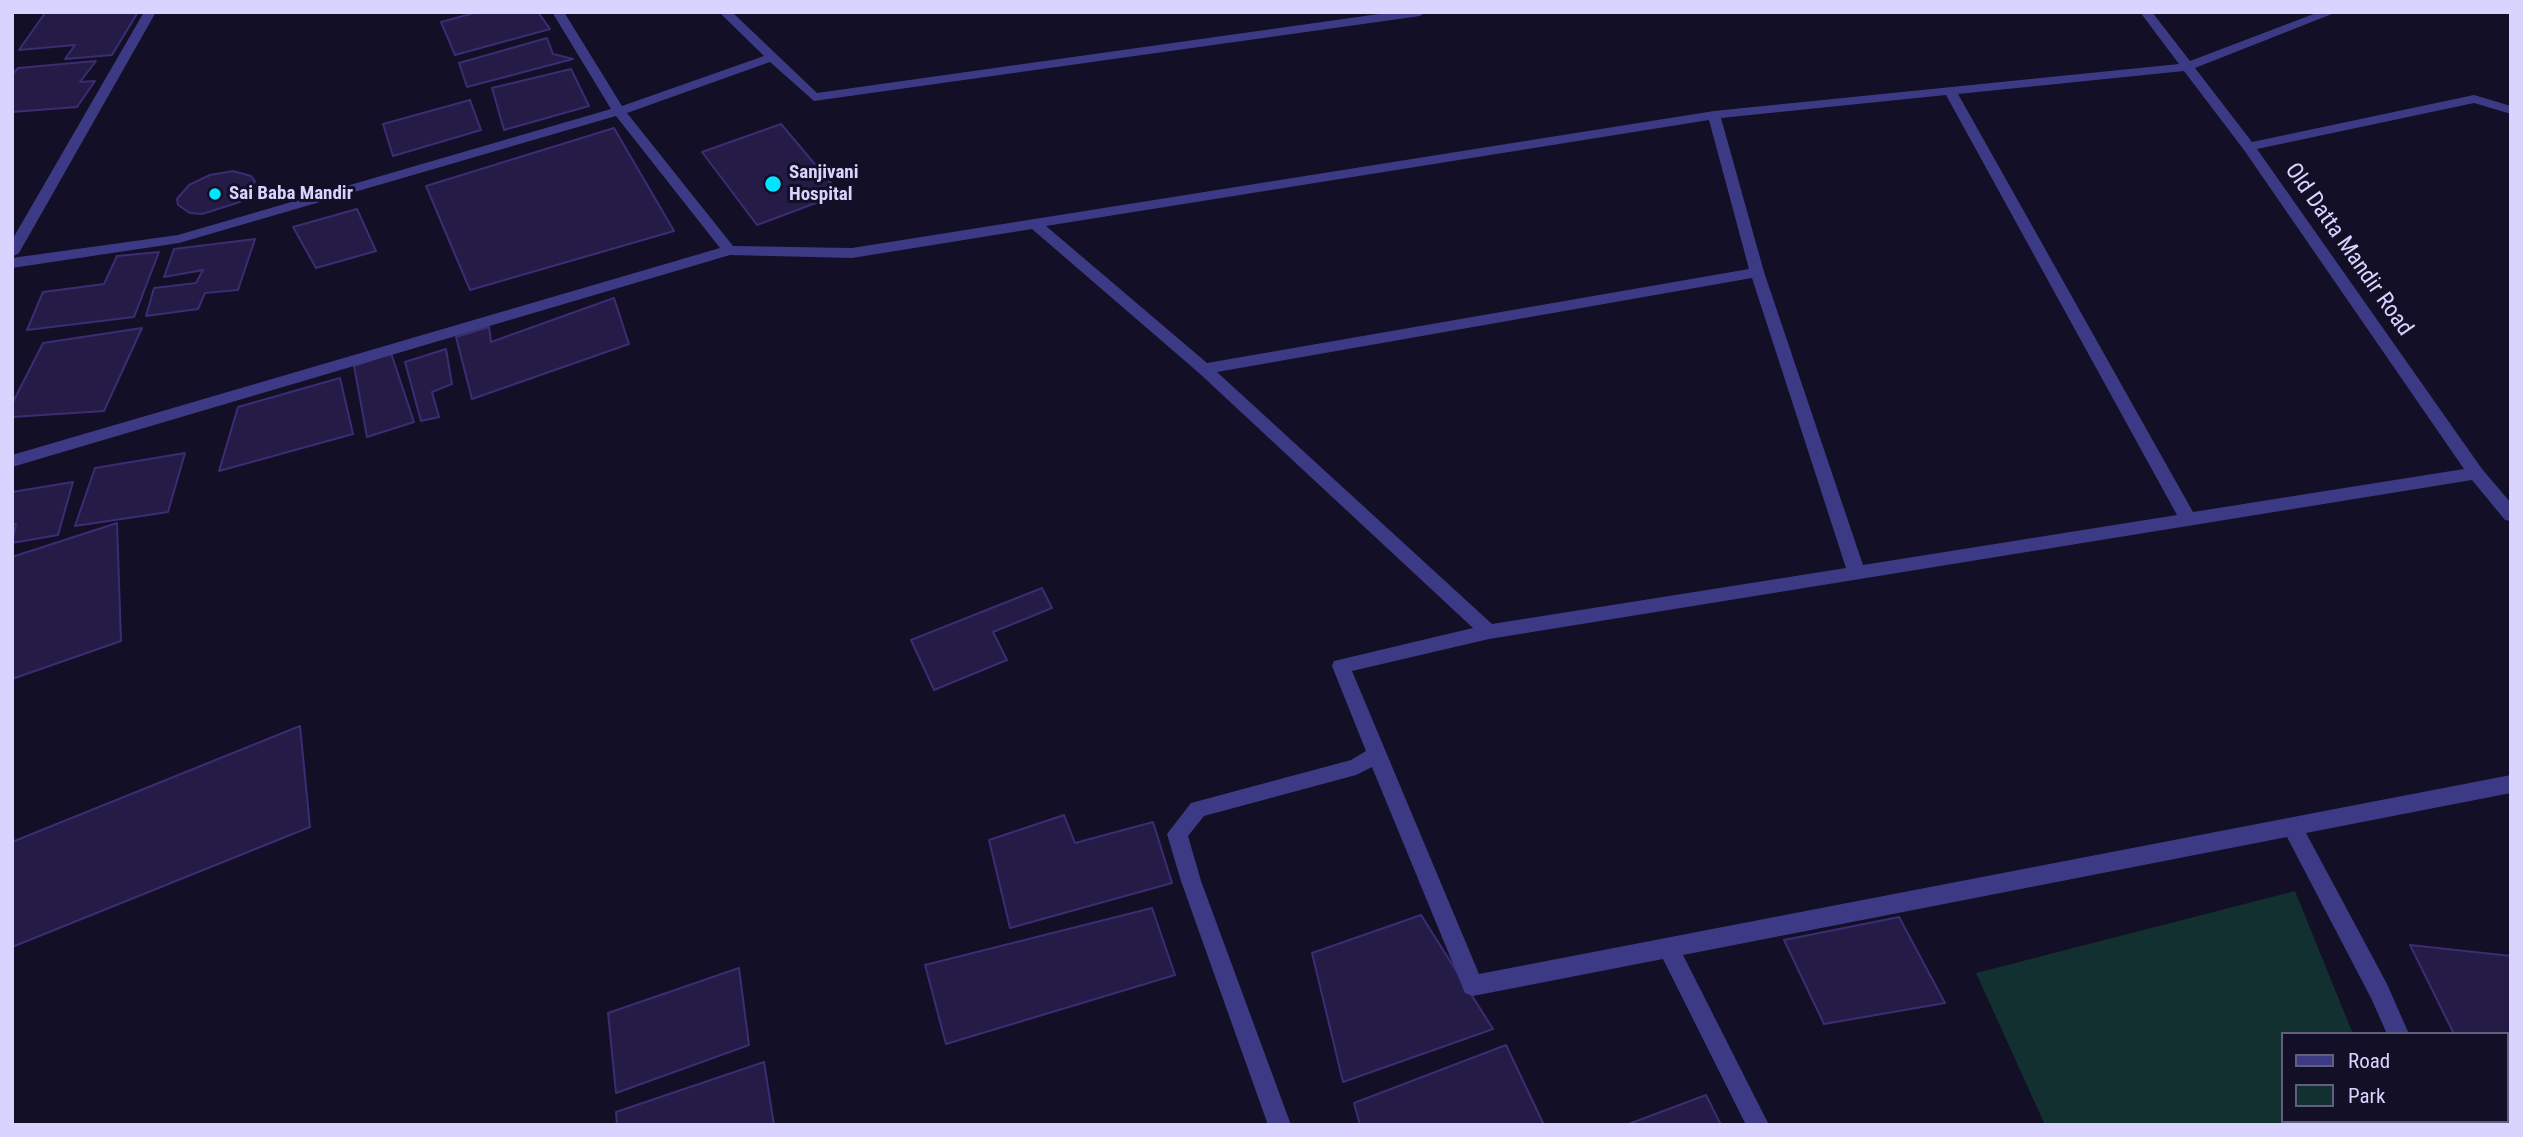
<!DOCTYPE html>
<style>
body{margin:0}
#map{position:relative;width:2523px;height:1137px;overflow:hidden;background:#130f26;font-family:"Roboto Condensed",sans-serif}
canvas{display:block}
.frame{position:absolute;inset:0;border:14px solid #d9d4ff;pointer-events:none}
.legend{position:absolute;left:2281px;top:1032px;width:228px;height:91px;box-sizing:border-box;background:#130f26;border:2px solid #625e7d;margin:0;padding:9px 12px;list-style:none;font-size:21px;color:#d9d4ff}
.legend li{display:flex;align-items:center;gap:14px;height:35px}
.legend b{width:35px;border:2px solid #625e7d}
</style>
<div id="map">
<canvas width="2523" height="1137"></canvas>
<div class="frame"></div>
<ul class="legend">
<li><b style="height:9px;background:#3d3a85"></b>Road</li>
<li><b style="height:19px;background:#12302f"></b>Park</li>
</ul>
</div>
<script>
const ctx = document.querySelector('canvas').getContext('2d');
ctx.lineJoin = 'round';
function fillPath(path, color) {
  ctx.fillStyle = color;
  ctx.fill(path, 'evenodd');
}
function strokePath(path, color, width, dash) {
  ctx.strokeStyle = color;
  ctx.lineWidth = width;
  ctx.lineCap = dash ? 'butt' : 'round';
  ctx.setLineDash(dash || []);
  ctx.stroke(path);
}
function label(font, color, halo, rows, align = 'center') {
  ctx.font = font + ' "Roboto Condensed",sans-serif';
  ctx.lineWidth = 6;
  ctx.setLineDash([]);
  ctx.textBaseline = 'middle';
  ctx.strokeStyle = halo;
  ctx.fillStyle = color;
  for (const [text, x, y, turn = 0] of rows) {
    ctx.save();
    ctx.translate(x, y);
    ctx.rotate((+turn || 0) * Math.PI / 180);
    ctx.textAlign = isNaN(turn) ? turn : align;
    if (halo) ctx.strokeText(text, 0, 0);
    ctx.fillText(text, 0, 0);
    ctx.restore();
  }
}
fillPath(new Path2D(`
 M 2295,891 L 2353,1034 L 2283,1034 L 2283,1121 L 2388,1121 L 2390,1125 L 2045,1125 L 1976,973 Z`), '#12302f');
const building = new Path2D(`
 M 138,12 L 112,55 L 65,59 L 75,45 L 19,50 L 45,13 Z
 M 478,12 L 538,12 L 550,29 L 455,55 L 441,22 Z
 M 547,38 L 553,54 L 573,59 L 467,87 L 459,63 Z
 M 96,61 L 80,82 L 95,81 L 77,107 L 12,112 L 12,75 L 18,68 Z
 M 571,69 L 589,106 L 504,130 L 492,88 Z
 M 470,100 L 481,130 L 393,156 L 383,124 Z
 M 781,124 L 840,194 L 757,225 L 702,152 Z
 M 614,128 L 674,231 L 470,290 L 426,186 Z
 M 233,171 L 251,176 L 255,181 L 249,195 L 240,202 L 202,214 L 190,213 L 178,205 L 177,199 L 189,185 L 210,175 Z
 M 357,209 L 376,251 L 316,268 L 293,227 Z
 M 255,239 L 238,290 L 205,293 L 198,309 L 146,316 L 154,288 L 196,283 L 203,270 L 164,277 L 174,249 Z
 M 159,252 L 134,317 L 27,330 L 43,292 L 104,284 L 117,256 Z
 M 614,298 L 629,344 L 472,399 L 456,337 L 489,327 L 491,342 Z
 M 142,328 L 104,411 L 12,417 L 12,404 L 43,343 Z
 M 446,349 L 452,384 L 432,392 L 439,417 L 421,421 L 405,362 Z
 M 391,353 L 414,422 L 367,437 L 354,366 Z
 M 340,378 L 353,434 L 219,471 L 238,407 Z
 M 185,453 L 168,512 L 75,526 L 95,468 Z
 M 73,482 L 58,535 L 12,543 L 16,524 L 12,525 L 12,492 Z
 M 117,523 L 121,641 L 12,679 L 12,557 Z
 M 1042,588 L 1052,608 L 993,632 L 1007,660 L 934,690 L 911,640 Z
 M 300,726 L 310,827 L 12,947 L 12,842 Z
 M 1064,815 L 1075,843 L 1153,822 L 1172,883 L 1010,928 L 989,840 Z
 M 1152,908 L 1175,975 L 946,1044 L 925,965 Z
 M 1421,915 L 1493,1029 L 1343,1082 L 1312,953 Z
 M 1899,917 L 1945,1003 L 1824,1024 L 1784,940 Z
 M 2410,945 L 2511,956 L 2511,1058 L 2507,1057 L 2507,1034 L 2454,1034 Z
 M 739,968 L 749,1045 L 616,1093 L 608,1013 Z
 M 1506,1045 L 1544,1125 L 1360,1125 L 1354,1103 Z
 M 764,1062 L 774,1125 L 617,1125 L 616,1112 Z
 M 2507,1092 L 2511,1092 L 2511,1125 L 2496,1125 L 2495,1121 L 2507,1121 Z
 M 1706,1095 L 1721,1125 L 1626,1125 Z`);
fillPath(building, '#241b47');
strokePath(building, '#3b2d73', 2);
fillPath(new Path2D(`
 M 144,12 L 156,12 L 19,253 L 12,257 L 12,240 Z
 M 552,12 L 564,12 L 622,106 L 764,56 L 719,12 L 732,12 L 817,93 L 1393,12 L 1426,12 L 1420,16 L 814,101 L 770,62 L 627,113 L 733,246 L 852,248 L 1714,111 L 2179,64 L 2140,12 L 2152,12 L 2190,61 L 2319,12 L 2337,12 L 2195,68 L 2252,142 L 2474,95 L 2511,106 L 2511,114 L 2474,103 L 2257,149 L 2482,469 L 2511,503 L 2511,521 L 2505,520 L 2472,480 L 1489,639 L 1352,671 L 1479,974 L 2511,775 L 2511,793 L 2306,833 L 2387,984 L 2409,1034 L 2387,1034 L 2371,998 L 2287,837 L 1683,955 L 1769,1125 L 1746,1125 L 1663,959 L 1473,996 L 1465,993 L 1372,767 L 1356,775 L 1204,816 L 1188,836 L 1201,881 L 1291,1125 L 1268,1125 L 1181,881 L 1167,834 L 1191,803 L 1351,760 L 1366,751 L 1332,666 L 1334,661 L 1473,628 L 1199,373 L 1032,229 L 852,258 L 730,255 L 12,467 L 12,455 L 720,248 L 616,116 L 179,243 L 12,268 L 12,258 L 178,235 L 611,109 ZM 2184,71 L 2244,150 L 2464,469 L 2193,512 L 1958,94 ZM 1946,95 L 2177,515 L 1863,565 L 1764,272 L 1721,118 ZM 1709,120 L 1749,269 L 1207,363 L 1046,226 ZM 1752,278 L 1846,568 L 1492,624 L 1217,372 Z
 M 2426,1121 L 2449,1121 L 2450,1125 L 2427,1125 Z`), '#3d3a85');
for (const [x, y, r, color] of [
 [773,184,9,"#00e5ff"],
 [215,194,7,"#00e5ff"]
]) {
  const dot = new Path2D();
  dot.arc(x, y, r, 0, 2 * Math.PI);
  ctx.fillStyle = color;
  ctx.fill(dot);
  strokePath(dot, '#130f26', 2.5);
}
label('bold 19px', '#d9d4ff', '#130f26', [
 ["Sanjivani",789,173],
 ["Hospital",789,195],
 ["Sai Baba Mandir",229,194]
], 'left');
label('23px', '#d9d4ff', '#130f26', [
 ["Old Datta Mandir Road",2348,250,55]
]);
</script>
